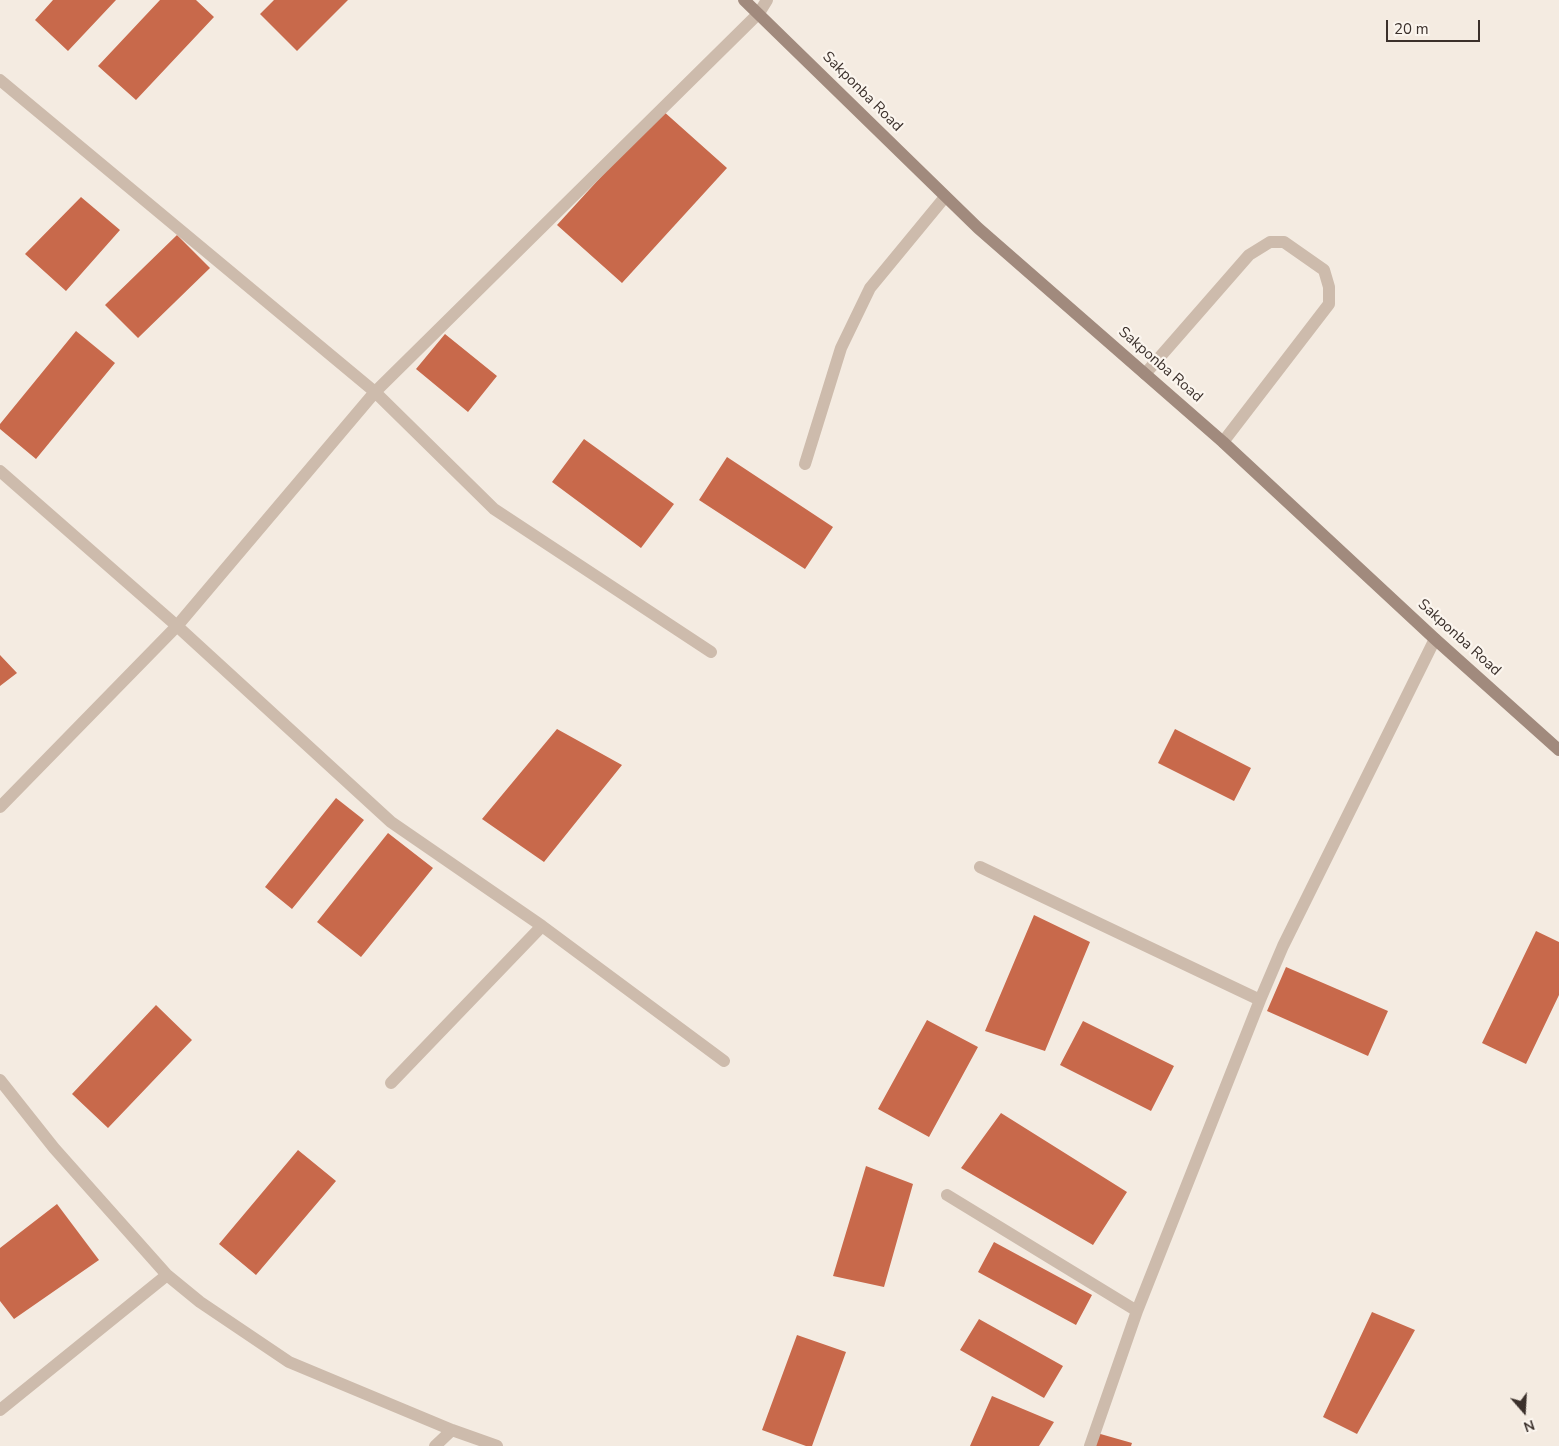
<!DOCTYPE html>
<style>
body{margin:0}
#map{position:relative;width:1559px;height:1446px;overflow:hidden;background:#f4ebe1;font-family:"Nunito Sans",sans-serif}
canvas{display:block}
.north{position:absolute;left:1499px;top:1386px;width:50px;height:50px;-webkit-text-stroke:4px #fbf5ee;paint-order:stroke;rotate:161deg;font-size:14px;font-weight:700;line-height:20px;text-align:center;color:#3b302b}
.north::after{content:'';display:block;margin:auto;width:18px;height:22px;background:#3b302b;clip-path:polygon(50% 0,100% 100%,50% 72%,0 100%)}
.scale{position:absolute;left:1386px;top:20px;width:94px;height:22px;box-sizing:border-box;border:2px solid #3b302b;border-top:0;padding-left:6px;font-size:15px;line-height:18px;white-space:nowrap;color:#3b302b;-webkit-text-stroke:4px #fbf5ee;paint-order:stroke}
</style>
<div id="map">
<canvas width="1559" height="1446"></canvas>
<div class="north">N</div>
<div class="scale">20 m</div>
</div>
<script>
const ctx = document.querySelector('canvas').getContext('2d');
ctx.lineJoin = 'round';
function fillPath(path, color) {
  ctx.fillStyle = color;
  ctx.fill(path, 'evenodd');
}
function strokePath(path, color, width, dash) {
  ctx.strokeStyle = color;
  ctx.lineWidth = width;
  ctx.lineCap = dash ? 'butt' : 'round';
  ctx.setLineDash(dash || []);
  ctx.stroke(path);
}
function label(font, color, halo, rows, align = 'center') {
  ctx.font = font + ' "Nunito Sans",sans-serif';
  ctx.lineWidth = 4.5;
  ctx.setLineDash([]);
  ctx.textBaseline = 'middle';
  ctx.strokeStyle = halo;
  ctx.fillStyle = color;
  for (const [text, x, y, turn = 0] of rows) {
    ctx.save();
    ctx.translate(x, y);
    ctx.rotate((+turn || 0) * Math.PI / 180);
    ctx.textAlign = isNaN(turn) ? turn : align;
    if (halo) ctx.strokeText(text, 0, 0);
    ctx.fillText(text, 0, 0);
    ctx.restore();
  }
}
fillPath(new Path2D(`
 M 53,0 L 116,0 L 68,51 L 35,20 Z
 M 160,0 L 196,0 L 214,17 L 136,100 L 98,66 Z
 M 274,0 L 348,0 L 297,51 L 260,14 Z
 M 662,110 L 727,168 L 622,283 L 557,225 Z
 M 81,197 L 120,230 L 66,291 L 25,254 Z
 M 177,235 L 210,268 L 138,338 L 105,305 Z
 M 76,331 L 115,363 L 36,459 L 0,429 L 0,424 Z
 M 445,334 L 497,376 L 468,412 L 416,369 Z
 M 584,439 L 674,504 L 641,548 L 552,482 Z
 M 727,457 L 833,527 L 805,569 L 699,500 Z
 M 0,655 L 17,673 L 0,686 Z
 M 557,729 L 622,765 L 544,862 L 482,819 Z
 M 1175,729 L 1251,768 L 1234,801 L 1158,763 Z
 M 336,798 L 364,820 L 292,909 L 265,887 Z
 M 388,833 L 433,868 L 361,957 L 317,922 Z
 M 1034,915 L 1090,942 L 1045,1051 L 985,1031 Z
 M 1536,931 L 1559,942 L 1559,995 L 1526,1064 L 1482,1043 Z
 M 1286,967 L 1388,1011 L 1368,1056 L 1267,1011 Z
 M 156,1005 L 192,1040 L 108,1128 L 72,1094 Z
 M 927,1020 L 978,1047 L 929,1137 L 878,1109 Z
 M 1083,1021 L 1174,1066 L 1151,1111 L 1060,1065 Z
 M 1001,1113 L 1127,1192 L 1093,1245 L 961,1168 Z
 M 298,1150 L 336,1181 L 256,1275 L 219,1244 Z
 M 866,1166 L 913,1184 L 884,1287 L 833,1276 Z
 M 57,1204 L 99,1260 L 14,1319 L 0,1301 L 0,1248 Z
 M 994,1242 L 1092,1295 L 1076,1325 L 978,1272 Z
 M 1372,1312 L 1415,1330 L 1357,1434 L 1323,1417 Z
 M 979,1319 L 1063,1366 L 1044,1398 L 960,1350 Z
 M 797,1335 L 846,1352 L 812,1446 L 806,1446 L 762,1430 Z
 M 992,1396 L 1054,1422 L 1039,1446 L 970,1446 Z
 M 1097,1433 L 1132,1443 L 1131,1446 L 1093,1446 Z`), '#c8694b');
strokePath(new Path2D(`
 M 1145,374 L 1249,255 L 1270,242 L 1284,242 L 1324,270 L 1329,287 L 1329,304 L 1223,442
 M 805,464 L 841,348 L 870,288 L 945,197`), '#cdbbac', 12);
strokePath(new Path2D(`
 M 0,80 L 375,392 L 494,509 L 711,652
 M 0,471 L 177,626 L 391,822 L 542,926 L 724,1061
 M 0,807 L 177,626 L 375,392 L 759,13 L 767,0
 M 980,867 L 1260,1000
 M 0,1080 L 54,1148 L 167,1275 L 200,1302 L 289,1362 L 452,1430 L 497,1446
 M 391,1083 L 542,926
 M 947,1195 L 1137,1311
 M 0,1410 L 167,1275
 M 435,1446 L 452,1430
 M 1090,1446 L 1137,1311 L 1260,1000 L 1283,946 L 1435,639`), '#cdbbac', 12);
strokePath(new Path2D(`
 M 744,0 L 978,228 L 1223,442 L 1435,639 L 1559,750`), '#a18a7d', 12);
label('15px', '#3b302b', '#fbf5ee', [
 ["Sakponba Road",862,92,45],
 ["Sakponba Road",1160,365,41],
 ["Sakponba Road",1459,638,42]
]);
</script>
